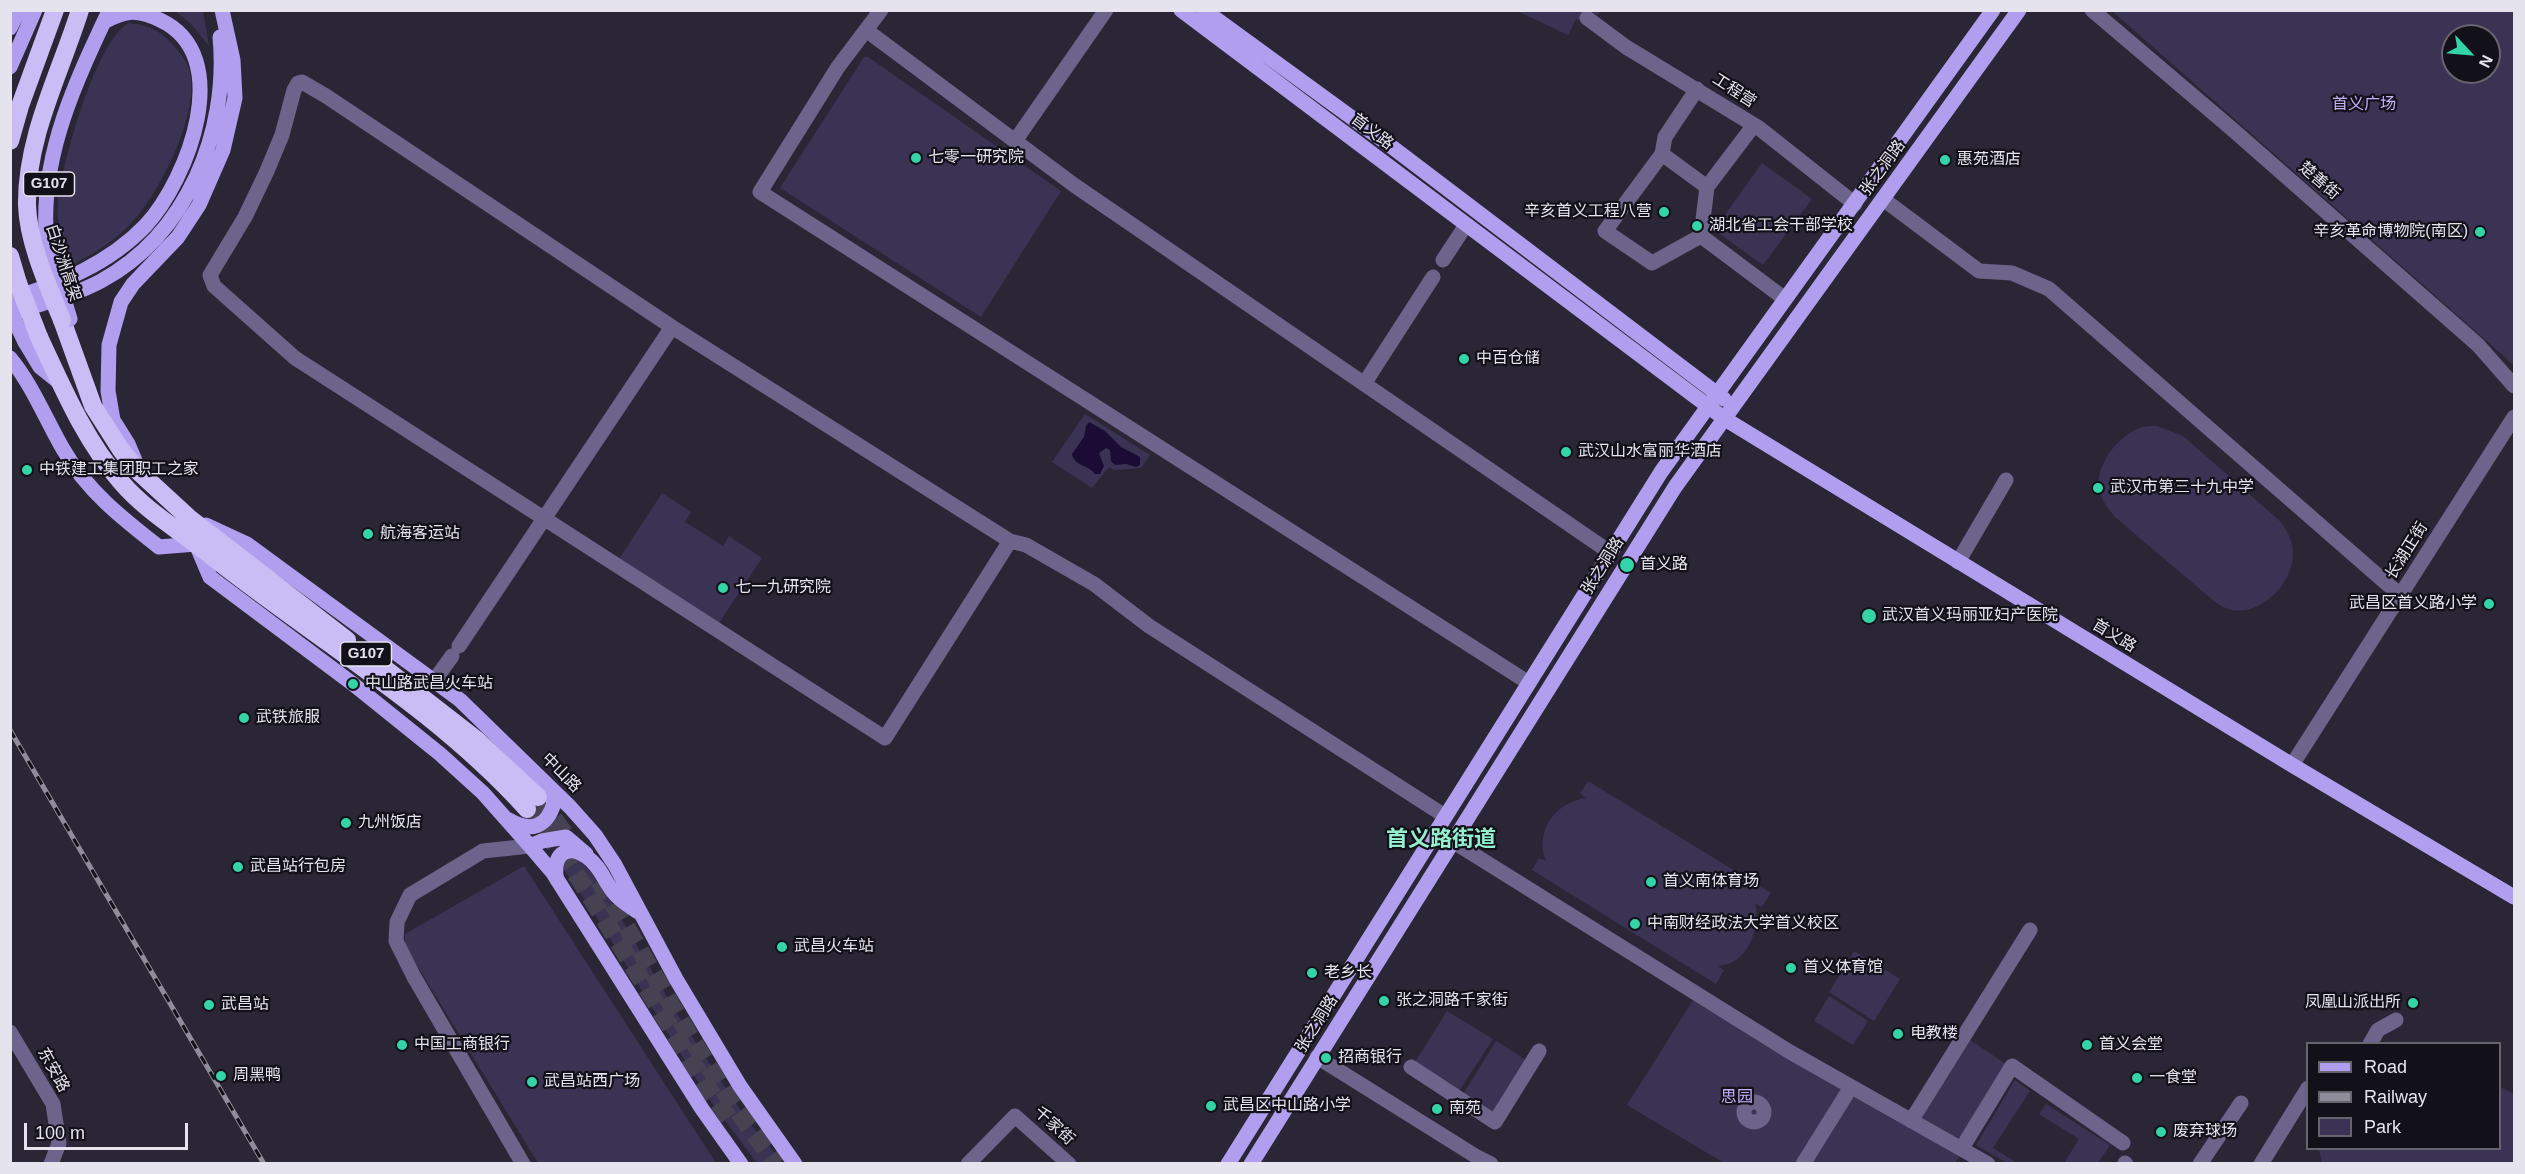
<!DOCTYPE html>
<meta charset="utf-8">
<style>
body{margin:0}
#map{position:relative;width:2525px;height:1174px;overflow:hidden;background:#2a2636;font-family:Helvetica,sans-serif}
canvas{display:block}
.frame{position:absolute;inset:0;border:12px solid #e5e3ee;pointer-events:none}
.legend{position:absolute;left:2306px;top:1042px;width:195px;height:108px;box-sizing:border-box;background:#121018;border:2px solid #66646e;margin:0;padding:8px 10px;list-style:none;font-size:18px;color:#e5e3ee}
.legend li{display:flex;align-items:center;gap:12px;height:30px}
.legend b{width:30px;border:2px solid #66646e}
.north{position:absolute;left:2441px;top:24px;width:60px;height:60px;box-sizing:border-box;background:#121018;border:2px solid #66646e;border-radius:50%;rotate:116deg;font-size:16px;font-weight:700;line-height:24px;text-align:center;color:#e5e3ee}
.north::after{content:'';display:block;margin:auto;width:21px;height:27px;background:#33d4a8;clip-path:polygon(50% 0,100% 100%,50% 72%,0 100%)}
.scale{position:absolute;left:24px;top:1123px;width:164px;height:27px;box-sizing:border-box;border:3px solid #e5e3ee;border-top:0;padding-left:8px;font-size:18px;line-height:21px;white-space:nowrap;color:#e5e3ee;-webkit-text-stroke:4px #121018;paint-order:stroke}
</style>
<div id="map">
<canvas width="2525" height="1174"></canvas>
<div class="frame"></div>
<ul class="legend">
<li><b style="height:8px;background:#b19eee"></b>Road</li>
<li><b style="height:8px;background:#908d9a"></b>Railway</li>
<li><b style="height:16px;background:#3b3354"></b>Park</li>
</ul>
<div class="north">N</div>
<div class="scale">100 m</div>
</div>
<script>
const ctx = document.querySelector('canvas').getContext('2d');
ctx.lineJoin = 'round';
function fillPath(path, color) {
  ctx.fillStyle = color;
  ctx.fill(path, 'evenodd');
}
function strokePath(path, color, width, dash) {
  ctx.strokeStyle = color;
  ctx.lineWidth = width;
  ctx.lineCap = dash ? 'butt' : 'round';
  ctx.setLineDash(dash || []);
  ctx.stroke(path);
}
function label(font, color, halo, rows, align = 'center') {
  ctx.font = font + ' Helvetica,"Noto Sans SC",sans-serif';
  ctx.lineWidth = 4.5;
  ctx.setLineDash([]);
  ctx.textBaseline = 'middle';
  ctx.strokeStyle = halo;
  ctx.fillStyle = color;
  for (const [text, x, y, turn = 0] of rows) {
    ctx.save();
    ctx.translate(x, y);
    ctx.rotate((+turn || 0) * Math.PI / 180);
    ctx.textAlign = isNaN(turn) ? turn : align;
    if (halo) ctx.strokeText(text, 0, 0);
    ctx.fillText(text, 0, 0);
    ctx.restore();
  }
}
fillPath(new Path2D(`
 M 175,11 L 203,11 L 209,46 L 191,24 Z
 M 1517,11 L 1600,11 L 1598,15 L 1588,11 L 1582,22 L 1576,19 L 1568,35 Z
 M 2112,11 L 2514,11 L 2514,365 ZM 2453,36 L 2489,36 L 2489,72 L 2453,72 Z
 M 128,23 C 147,25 159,29 172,44 C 177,50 185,58 188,66 C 203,106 164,183 139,214 C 119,239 94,254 66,268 C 62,246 56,222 58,200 C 63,161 95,44 128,23 Z
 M 864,57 L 868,57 L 1061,191 L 981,317 L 780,188 Z
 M 1762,163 L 1812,199 L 1763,265 L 1714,230 Z
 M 1085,414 L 1150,455 L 1141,468 L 1115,470 L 1109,467 L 1092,488 L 1052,462 Z
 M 2157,426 L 2183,436 L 2281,522 C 2287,531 2293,541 2293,552 C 2294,582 2263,615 2232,610 C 2226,609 2220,605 2215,602 L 2115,517 C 2109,509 2103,503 2100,493 C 2092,468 2119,433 2143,427 C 2147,426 2152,426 2157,426 Z
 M 662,493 L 691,512 L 685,522 L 723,546 L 729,536 L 762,558 L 719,623 L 619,559 Z
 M 1588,781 L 1771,893 L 1762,907 L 1755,903 C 1761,929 1748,964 1718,966 L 1724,970 L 1716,984 L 1532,870 L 1539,858 L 1546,861 C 1534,831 1556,802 1586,798 L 1580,793 Z
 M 575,855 L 590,871 L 615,908 L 679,1017 L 747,1120 L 783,1163 L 757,1163 L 706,1095 L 598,919 L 560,864 Z
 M 524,866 L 716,1163 L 538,1163 L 405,946 L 405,934 Z
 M 1854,951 L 1900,979 L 1874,1021 L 1829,992 Z
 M 1829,996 L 1868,1021 L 1853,1045 L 1814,1021 Z
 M 1693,1000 L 1960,1155 L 1954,1164 L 1724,1163 L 1627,1105 Z
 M 1447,1011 L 1493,1039 L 1459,1091 L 1415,1062 Z
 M 1967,1038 L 2009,1066 L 1961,1144 L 1916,1118 Z
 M 1496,1041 L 1528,1061 L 1494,1114 L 1463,1094 Z
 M 2015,1080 L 2030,1091 L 1993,1148 L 2014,1161 L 2013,1163 L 2007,1163 L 1976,1145 Z
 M 2500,1087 L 2514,1094 L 2514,1163 L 2322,1163 L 2319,1149 L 2500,1148 Z
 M 2046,1104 L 2110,1145 L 2098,1163 L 2064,1163 L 2079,1139 L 2039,1114 Z`), '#3b3354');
fillPath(new Path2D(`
 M 1089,422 L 1105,431 L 1121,447 L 1140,457 L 1140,465 L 1136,467 L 1126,464 L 1115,465 L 1111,461 L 1110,450 L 1106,448 L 1099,453 L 1104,466 L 1100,474 L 1095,474 C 1089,465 1074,466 1072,454 L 1084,437 L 1086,426 Z`), '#1a0c35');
strokePath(new Path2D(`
 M 538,797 L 576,849
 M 527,809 L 566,859 L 585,888 L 708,1088 L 731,1121
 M 599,881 C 656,974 709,1080 777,1164`), '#464252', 18, [18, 9]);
strokePath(new Path2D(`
 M 881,10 L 838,67 L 760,192 L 1529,683
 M 2092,10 L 2232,129 L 2478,345 L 2514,386
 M 1587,18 L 1626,47 L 1759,128 L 1855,204
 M 866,30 L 1074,185 L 1611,553
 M 1697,89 L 1665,137 L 1662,154 L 1605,231 L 1652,263 L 1701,236 L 1785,299
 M 1015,141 L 1106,10
 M 1662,154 L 1707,187
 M 1883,199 L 1979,271 L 2012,273 L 2049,289 L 2400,595
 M 1701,236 L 1707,187 L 1754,125
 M 1443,260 L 1466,225
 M 672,327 L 326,96 L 302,82 L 298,83 L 294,90 L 282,135 L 267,171 L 245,217 L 210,275 L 214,286 L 295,358 L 885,738 L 1010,541
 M 1364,384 L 1433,277
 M 1958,562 L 2006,480
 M 459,646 L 672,327 L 1010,541 L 1026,545 L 1094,584 L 1149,626 L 1445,816
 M 434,681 L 452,656
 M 2292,765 L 2514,417
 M 1436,831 L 1790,1052 L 1988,1164
 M 10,1032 L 53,1104 L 59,1143 L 51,1164
 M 2370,1044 L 2378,1030 L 2396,1020
 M 1317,1057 L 1477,1157 L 1491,1164
 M 1411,1067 L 1495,1122 L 1539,1051
 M1744 1112a10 10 0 1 1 20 0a10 10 0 1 1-20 0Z
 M 1911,1121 L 2030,930
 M 1962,1148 L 2012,1066 L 2123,1143
 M 2125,1163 L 2126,1164
 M 523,1164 L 414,977 L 396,941 L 397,922 L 410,895 L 483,851 L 530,846
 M 968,1164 L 1015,1116 L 1069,1164
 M 1803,1164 L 1851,1087
 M 2200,1164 L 2241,1103
 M 2261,1164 L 2308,1088`), '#6d648b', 15);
strokePath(new Path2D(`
 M 1181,10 L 1725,419 L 2292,765 L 2514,897
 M 1204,10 L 1392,147 L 1724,399
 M 10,28 L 19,10
 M 10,67 L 35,10
 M 54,266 C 51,255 47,242 46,230 C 42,153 76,81 108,13
 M 10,299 C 61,283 109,264 146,225 C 188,179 236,55 160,20 C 137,9 126,10 104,22
 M 10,314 C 40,304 73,296 101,281 C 187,234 229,132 220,37
 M 25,342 L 40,367 L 60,383
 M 10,358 C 33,386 45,418 63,449 C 86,490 123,519 159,547 L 196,544 L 210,577 L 353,684 L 440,754 L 483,793 L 530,846 L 553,873 L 702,1109 L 741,1164
 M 136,463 L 128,444 L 113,420 L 108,391 L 109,345 L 121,302 L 133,284 L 178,237 L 199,205 L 223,150 L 235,98 L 233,60 L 222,10
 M 206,525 L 247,544 L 460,700 L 570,807 L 595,835 L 615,865 L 676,979 L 740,1086 L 795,1164
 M 509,820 C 531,833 547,827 554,803 L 549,789
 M 530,846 L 542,841 L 566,837 L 586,854
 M 557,880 C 551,856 566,842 587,857 C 601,867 605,883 615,894 C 621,901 631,907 638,912
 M 1228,1164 L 1661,472 L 1993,10
 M 1251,1164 L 1675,487 L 2019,10`), '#b19eee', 15);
strokePath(new Path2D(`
 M 10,141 L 20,106 L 55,10
 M 10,256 L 18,283
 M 62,320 L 93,406 L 121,450 L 139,472 L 188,517 L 347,640
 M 39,337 C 63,388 84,439 121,482 C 145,510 177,529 205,551 C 312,637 434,706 527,809
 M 374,660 L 477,740 L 538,797`), '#cabdf6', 18);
const rail = new Path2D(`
 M 10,730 L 264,1164`);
strokePath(rail, '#908d9a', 5);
strokePath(rail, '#121018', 3, [9]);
strokePath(new Path2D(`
 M 54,266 L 70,319
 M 10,311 L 25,342`), '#b19eee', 15);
strokePath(new Path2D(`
 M 18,283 L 39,337
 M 62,320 C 48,286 28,242 27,205 C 26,137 60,74 80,10`), '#cabdf6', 18);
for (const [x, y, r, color] of [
 [916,158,6,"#33d4a8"],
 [1945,160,6,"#33d4a8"],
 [1664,212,6,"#33d4a8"],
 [1697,226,6,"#33d4a8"],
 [2480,232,6,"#33d4a8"],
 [1464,359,6,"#33d4a8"],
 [1566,452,6,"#33d4a8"],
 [27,470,6,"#33d4a8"],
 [2098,488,6,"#33d4a8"],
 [368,534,6,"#33d4a8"],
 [1627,565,8,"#33d4a8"],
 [723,588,6,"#33d4a8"],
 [2489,604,6,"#33d4a8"],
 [1869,616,8,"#33d4a8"],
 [353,684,6,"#33d4a8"],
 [244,718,6,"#33d4a8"],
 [346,823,6,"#33d4a8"],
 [238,867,6,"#33d4a8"],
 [1651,882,6,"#33d4a8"],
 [1635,924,6,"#33d4a8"],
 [782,947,6,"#33d4a8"],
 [1791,968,6,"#33d4a8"],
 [1312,973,6,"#33d4a8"],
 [1384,1001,6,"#33d4a8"],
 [2413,1003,6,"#33d4a8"],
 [209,1005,6,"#33d4a8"],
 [1898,1034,6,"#33d4a8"],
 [402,1045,6,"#33d4a8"],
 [2087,1045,6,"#33d4a8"],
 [1326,1058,6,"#33d4a8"],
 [221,1076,6,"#33d4a8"],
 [2137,1078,6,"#33d4a8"],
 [532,1082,6,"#33d4a8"],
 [1211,1106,6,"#33d4a8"],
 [1437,1109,6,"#33d4a8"],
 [2161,1132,6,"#33d4a8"]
]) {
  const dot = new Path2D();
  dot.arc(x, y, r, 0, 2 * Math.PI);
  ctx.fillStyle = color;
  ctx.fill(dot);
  strokePath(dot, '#121018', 2);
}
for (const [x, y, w] of [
 [49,184,51],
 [366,654,51]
]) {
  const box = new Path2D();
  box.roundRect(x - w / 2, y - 12, w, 24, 4.5);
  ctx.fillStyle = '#121018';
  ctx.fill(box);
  strokePath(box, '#e5e3ee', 1.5);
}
label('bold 15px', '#e5e3ee', null, [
 ["G107",49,184],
 ["G107",366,654]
]);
label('16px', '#e5e3ee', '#121018', [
 ["工程营",1734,91,33],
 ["首义路",1372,132,37],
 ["张之洞路",1883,168,-54],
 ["楚善街",2319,181,41],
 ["白沙洲高架",63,263,72],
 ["长湖正街",2407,551,-58],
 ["张之洞路",1603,566,-58],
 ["首义路",2114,636,31],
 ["中山路",561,773,45],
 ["张之洞路",1317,1024,-58],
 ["东安路",53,1070,61],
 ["千家街",1054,1126,42]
]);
label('16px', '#c4b2fd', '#121018', [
 ["首义广场",2364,105],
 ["思园",1737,1098]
]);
label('16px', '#e5e3ee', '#121018', [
 ["七零一研究院",928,158],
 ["惠苑酒店",1957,160],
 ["辛亥首义工程八营",1652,212,"right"],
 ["湖北省工会干部学校",1709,226],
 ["辛亥革命博物院(南区)",2468,232,"right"],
 ["中百仓储",1476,359],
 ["武汉山水富丽华酒店",1578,452],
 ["中铁建工集团职工之家",39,470],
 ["武汉市第三十九中学",2110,488],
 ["航海客运站",380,534],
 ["首义路",1640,565],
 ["七一九研究院",735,588],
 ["武昌区首义路小学",2477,604,"right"],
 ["武汉首义玛丽亚妇产医院",1882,616],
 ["中山路武昌火车站",365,684],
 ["武铁旅服",256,718],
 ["九州饭店",358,823],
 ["武昌站行包房",250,867],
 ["首义南体育场",1663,882],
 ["中南财经政法大学首义校区",1647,924],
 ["武昌火车站",794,947],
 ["首义体育馆",1803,968],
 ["老乡长",1324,973],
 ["张之洞路千家街",1396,1001],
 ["凤凰山派出所",2401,1003,"right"],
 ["武昌站",221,1005],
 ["电教楼",1910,1034],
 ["中国工商银行",414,1045],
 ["首义会堂",2099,1045],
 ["招商银行",1338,1058],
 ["周黑鸭",233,1076],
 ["一食堂",2149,1078],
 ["武昌站西广场",544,1082],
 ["武昌区中山路小学",1223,1106],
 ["南苑",1449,1109],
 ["废弃球场",2173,1132]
], 'left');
label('bold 22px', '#93efce', '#121018', [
 ["首义路街道",1441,840]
]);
</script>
